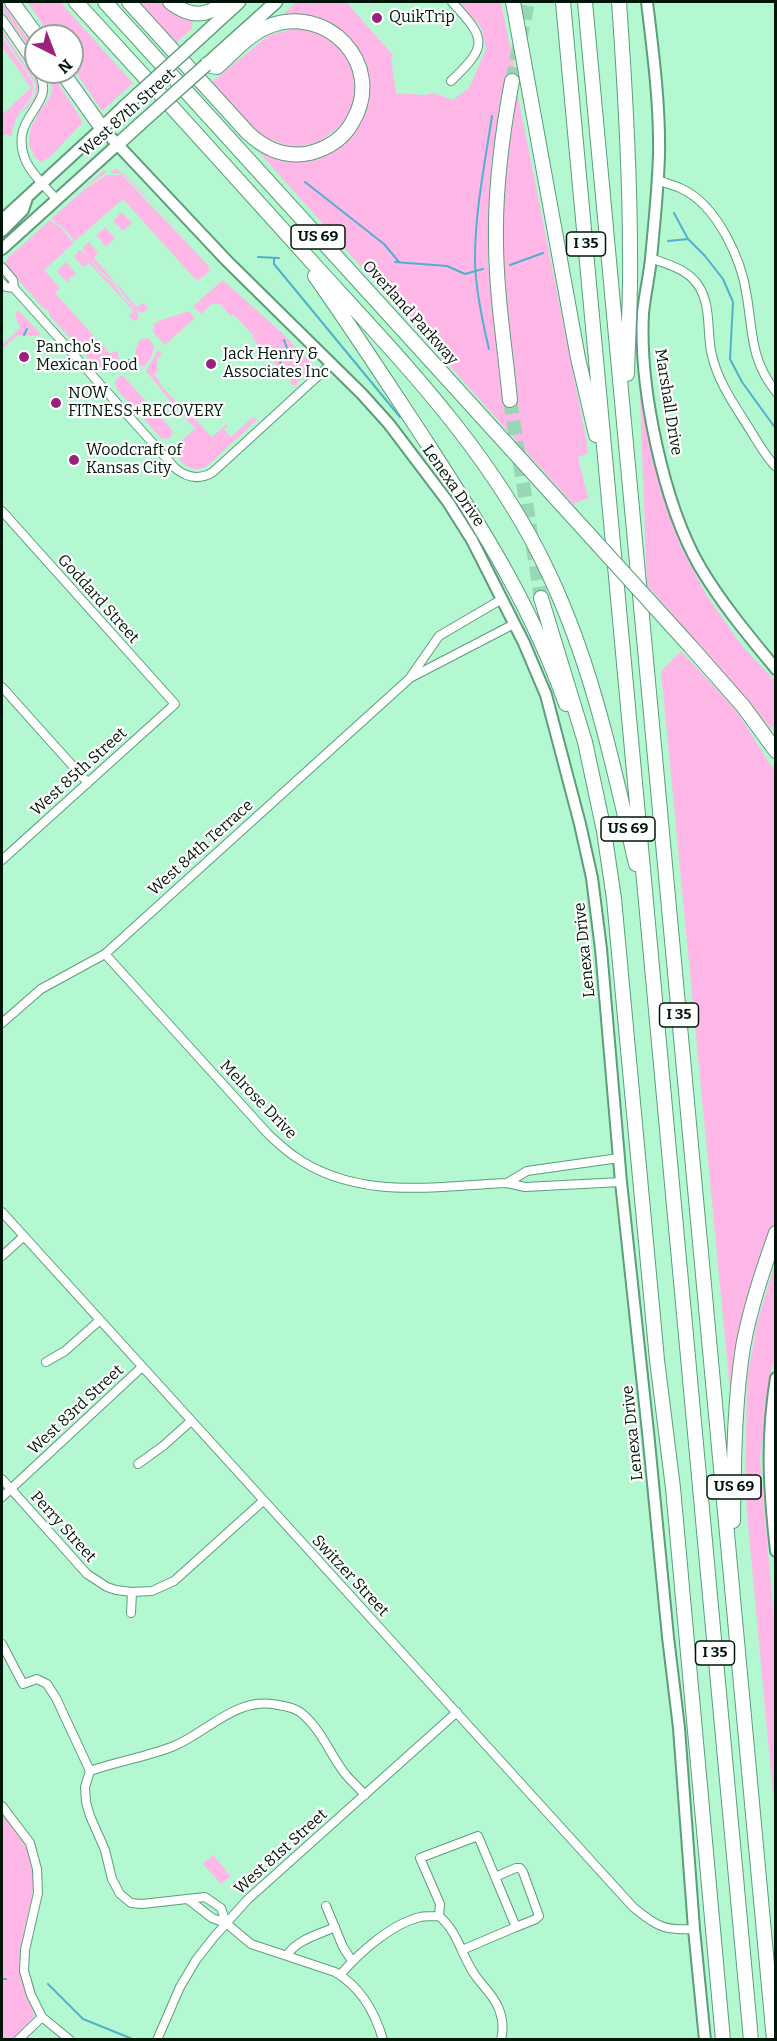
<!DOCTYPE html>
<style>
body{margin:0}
#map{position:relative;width:777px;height:2041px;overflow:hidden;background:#b4f8d1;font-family:Bitter,serif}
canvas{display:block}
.frame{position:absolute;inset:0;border:3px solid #001609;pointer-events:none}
.north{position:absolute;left:24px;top:24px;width:60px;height:60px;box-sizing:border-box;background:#fff;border:2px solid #99a29d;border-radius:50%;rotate:138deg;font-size:16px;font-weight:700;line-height:24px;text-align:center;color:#001609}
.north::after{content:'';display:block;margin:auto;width:21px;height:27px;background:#98227d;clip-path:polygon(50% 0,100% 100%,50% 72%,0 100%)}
</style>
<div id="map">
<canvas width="777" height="2041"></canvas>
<div class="frame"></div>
<div class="north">N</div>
</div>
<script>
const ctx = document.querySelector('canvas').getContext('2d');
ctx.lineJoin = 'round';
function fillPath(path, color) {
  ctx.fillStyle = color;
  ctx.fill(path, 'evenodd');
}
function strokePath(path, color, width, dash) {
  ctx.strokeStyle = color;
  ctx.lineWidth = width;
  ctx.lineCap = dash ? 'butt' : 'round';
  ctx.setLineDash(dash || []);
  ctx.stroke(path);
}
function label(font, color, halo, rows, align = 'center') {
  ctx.font = font + ' Bitter,serif';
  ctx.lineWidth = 4.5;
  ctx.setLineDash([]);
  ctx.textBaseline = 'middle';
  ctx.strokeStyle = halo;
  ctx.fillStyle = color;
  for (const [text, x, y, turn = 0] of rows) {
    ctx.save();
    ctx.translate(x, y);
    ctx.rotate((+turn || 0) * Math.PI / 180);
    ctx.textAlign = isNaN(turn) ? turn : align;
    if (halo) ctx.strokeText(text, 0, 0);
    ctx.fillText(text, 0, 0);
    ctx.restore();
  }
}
fillPath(new Path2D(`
 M 2,2 L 36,51 L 36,58 L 2,9 Z
 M 27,2 L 60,2 L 133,83 L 102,111 L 72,67 L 72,36 L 51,36 Z
 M 137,2 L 164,2 L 193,19 L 192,28 L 175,44 Z
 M 296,2 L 343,2 L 348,4 L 393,55 L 391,58 L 396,93 L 424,95 L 434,93 L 453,100 L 469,88 L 486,49 L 481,27 L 459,2 L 501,2 L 515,71 L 506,80 L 491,163 L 488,264 L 504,402 L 517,400 L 502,285 L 501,209 L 517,91 L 586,438 L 588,453 L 578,457 L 588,498 L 573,504 L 256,149 L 281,157 L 344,140 L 360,122 L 366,102 L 364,60 L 352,40 L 340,30 L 322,20 L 299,17 L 283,18 L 282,15 Z
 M 294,29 L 316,30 L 341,45 L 354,66 L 358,95 L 346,121 L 320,142 L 293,148 L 259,135 L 212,82 L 269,35 Z
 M 2,30 L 38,84 L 36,98 L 23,112 L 22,111 L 34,98 L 36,85 L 2,34 Z
 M 2,37 L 32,81 C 37,96 27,101 20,112 C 15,119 13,127 12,136 L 2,134 L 2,114 L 13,106 L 12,105 L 31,88 L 2,46 Z
 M 46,72 L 51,72 L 83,122 L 50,157 L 41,162 L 33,156 L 34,153 C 26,146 29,133 33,122 L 36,120 C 38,105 62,98 46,72 Z
 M 115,169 L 125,174 L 181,233 L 123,174 L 111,173 Z
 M 104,170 L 106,173 L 83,188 L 14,248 Z
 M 106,175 L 122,175 L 207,264 L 210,270 L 199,280 L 195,279 L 123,199 L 75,241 L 61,226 L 51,219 L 84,190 Z
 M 121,212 L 132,223 L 123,231 L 113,221 Z
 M 50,220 L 60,227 L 74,243 L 44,270 L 60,288 L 55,293 L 110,354 L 115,351 L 118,353 L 119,357 L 116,364 L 106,372 L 99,370 L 50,316 L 48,310 L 43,308 L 7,267 L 6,261 L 9,257 Z
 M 105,227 L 115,238 L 106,247 L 96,235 Z
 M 89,242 L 98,253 L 94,258 L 137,307 L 144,303 L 148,308 L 147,310 L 140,313 L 125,297 L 114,282 L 100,271 L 83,249 L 83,247 Z
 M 79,250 L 87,254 L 99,272 L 113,283 L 124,299 L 136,309 L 139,317 L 135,321 L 129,317 L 133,310 L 89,263 L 83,267 L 74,257 Z
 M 66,262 L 76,273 L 67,282 L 57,271 Z
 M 223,280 L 282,333 L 313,365 L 309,374 L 297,382 L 297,385 L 292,385 L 290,380 L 252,338 L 254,336 L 234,315 L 231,316 L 220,304 L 212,304 L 201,314 L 193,306 Z
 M 18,310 L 40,333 L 39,336 L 25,335 L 29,329 L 28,327 L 23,335 L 18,335 L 2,349 L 2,345 L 20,328 L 15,315 Z
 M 189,311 L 195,318 L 165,345 L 153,332 L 154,324 L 158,321 Z
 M 148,338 L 154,345 L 152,356 L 145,366 L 142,367 C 133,357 134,351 140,339 Z
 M 158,350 L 162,354 L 157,359 L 157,367 L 159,369 L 154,374 L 160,381 L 159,383 L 178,404 L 180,403 L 183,405 L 178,410 L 146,371 Z
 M 120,376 L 123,376 L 173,431 L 171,437 L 167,439 L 161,438 L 117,390 L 115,382 Z
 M 640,397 L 643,397 L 657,471 L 680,545 L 707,596 L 743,647 L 775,681 L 775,733 L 647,585 Z
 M 183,406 L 212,437 L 227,424 L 227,426 L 224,430 L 231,437 L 253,417 L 256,418 L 257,420 L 206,467 C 192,473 182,465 175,453 L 176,445 L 195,429 L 179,411 Z
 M 681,651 L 736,710 L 775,772 L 775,1225 L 730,1390 L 661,671 Z
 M 775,1263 L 775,1356 L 771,1371 L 760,1459 L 776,1644 L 775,1816 L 745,1491 L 747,1380 L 757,1323 Z
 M 2,1812 C 10,1822 21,1833 27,1845 C 46,1886 18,1927 20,1968 C 20,1986 31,2000 34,2017 L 12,2040 L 2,2039 Z
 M 213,1855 L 231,1876 L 221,1884 L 203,1864 Z`), '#ffb7e8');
strokePath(new Path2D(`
 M 305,182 L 384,244 L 399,262
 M 674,213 L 688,239 L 705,256 L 723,279 L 733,302 L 730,359 L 742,382 L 776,429
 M 668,241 L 688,239
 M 258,257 L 279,258
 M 274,258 L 274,264 L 400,417
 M 395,262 L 447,266 L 465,274 L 483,269
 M 510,265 L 543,253
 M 24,335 L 27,329
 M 489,349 C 482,320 475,288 475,258 C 475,211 485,163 492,116
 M 129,360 L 135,366
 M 280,363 L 287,348 L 284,340
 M 2,1979 L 6,1979
 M 48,1984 L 83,2019 L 135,2040`), '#51b0cb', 2);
strokePath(new Path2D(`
 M 512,81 L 528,2
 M 510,400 L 541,598`), '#99d6b3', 14, [14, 7]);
const street = new Path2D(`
 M 2,19 L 36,68
 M 38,72 C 59,106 8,114 25,159 C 31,174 46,187 57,200
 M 451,81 C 489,45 486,39 452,2
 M 658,180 C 665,183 673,185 680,188 C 717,204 742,260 747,297 C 753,335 751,360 776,392
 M 651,258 C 668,265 686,268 698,285 C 711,304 707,329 711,351 C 717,382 736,407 752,433 C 759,444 766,457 776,467
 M 2,267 L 13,280 L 14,288 L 175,468 C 187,478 200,480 213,472 L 331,364
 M 2,283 L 6,287 L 14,288
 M 2,511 L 175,704 L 2,860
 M 410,678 L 514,624
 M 2,687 L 88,783
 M 105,954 L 269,1135 C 277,1142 285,1150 294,1156 C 358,1201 433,1186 507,1183 L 525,1187 L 621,1182
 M 2,1023 L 41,989 L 105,954 L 409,679 L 439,636 L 502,599
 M 507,1183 L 527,1171 L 619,1158
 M 2,1212 L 633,1907 C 656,1926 664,1931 694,1929
 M 2,1256 L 24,1236
 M 46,1362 L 65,1351 L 100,1320
 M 138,1464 L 163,1446 L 191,1421
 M 2,1479 L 87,1574 L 107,1587 L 116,1590 L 132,1592 L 152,1591 L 174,1581 L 263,1501
 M 2,1497 L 142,1367
 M 131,1613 L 132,1592
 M 2,1644 L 23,1684 L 37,1679 L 47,1684 L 56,1698 L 90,1771 L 85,1787 L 86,1802 L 90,1816 L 105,1850 L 112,1879 L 120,1894 L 131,1903 L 142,1904 L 205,1897 L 221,1908 L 226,1923
 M 90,1771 C 118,1761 147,1757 174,1746 C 209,1731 237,1696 278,1705 C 285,1706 294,1708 300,1712 C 321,1728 330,1755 346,1775 C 352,1782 359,1788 365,1795
 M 2,1806 L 30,1843 L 37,1869 L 38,1893 L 25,1950 L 24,1971 L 31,1995 L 42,2017 L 70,2040
 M 495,1877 L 516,1868 L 520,1868 L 523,1872 L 539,1916 L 536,1919 L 516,1927
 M 189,1900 L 212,1918 L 226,1923 L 251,1944 L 335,1972 C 361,1987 375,2012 383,2040
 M 326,1906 L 343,1947 L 352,1961
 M 439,1916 L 440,1904 L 420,1858 L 478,1836 L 516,1927 L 462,1950
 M 287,1955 C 298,1939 318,1935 335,1927
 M 340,1975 C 359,1953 391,1924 420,1917 C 426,1916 433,1916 439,1916 C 457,1931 461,1953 473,1972 C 480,1984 493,1994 498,2007 C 503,2018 504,2028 501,2040
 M 18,2040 L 42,2017
 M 157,2040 L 180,1987 L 196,1960 L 214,1937 L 247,1900 L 457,1712`);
const secondary = new Path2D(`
 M 647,2 C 653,52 660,104 659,155 C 658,190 654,225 651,259 C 649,277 645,294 643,313 C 639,387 663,503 700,567 C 722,604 748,635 776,669
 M 2,220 L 102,128 L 227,261 L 362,394 L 389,424 L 448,502 L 472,540 L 524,643 L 546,695 L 580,824 L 592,878 L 601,949 L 621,1182 L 648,1432 L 668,1637 L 679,1728 L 694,1929 L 705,2040
 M 2,231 L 23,210 L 27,198
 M 2,249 L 117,145
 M 776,1378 C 766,1440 769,1489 776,1551`);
const primary = new Path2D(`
 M 191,46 L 239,2
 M 206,65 L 276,2
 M 102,128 L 124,107
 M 117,145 L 140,124`);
const highway = new Path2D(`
 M 12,2 L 37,36
 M 76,2 C 158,91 239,181 320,271 C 405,364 494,456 548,572 C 592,664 613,764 636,864
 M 105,2 L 563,506
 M 129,2 L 248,133 C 265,149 286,158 310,153 C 329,148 344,138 353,121 C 386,64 326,2 267,27 C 248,35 232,54 217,67 L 206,65
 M 170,2 C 189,17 206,18 224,2
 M 513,2 L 578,358 L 596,435
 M 563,2 L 751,2040
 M 585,2 L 774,2040
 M 619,2 C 625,86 630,170 630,254 C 631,294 628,334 627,374
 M 62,72 L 102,128
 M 315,276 C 354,331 390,387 427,443 C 482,528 532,607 566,704
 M 510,400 C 505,347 496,293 496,240 C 495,186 502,134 512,81
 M 541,598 L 585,742 L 604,831 L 614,899 L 657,1360 L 673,1488 L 723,2040
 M 691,647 L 743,706 L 776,751
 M 733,1521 C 734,1463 734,1405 743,1347 C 750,1308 763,1270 776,1233`);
strokePath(street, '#5c9d7a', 10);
strokePath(secondary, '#5c9d7a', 14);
strokePath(primary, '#5c9d7a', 15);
strokePath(highway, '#5c9d7a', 16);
strokePath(street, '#fff', 8);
strokePath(secondary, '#fff', 10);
strokePath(primary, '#fff', 12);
strokePath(highway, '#fff', 14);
const primaryBridge = new Path2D(`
 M 124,107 L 191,46
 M 140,124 L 206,65`);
const highwayBridge = new Path2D(`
 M 563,506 L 691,647`);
strokePath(primaryBridge, '#5c9d7a', 15, []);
strokePath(highwayBridge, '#5c9d7a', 16, []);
strokePath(primaryBridge, '#fff', 12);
strokePath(highwayBridge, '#fff', 14);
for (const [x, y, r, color] of [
 [377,18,6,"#98227d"],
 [24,357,6,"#98227d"],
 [211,364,6,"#98227d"],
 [56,403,6,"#98227d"],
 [74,460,6,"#98227d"]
]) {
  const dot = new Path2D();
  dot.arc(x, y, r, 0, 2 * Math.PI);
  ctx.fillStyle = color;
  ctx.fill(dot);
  strokePath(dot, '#fff', 2);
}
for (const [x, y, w] of [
 [318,237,54],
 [586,244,39],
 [628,829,54],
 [679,1015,39],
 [734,1487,54],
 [715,1653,39]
]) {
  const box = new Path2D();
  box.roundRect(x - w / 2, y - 12, w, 24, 4.5);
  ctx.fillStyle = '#fff';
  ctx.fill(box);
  strokePath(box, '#001609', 1.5);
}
label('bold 15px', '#001609', null, [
 ["US 69",318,237],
 ["I 35",586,244],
 ["US 69",628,829],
 ["I 35",679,1015],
 ["US 69",734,1487],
 ["I 35",715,1653]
]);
label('16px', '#001609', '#fff', [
 ["QuikTrip",389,18],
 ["Pancho's",36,348],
 ["Mexican Food",36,366],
 ["Jack Henry &",223,355],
 ["Associates Inc",223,373],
 ["NOW",68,394],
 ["FITNESS+RECOVERY",68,412],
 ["Woodcraft of",86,451],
 ["Kansas City",86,469]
], 'left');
label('16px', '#001609', '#fff', [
 ["West 87th Street",128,113,-42],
 ["Overland Parkway",410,313,48],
 ["Marshall Drive",668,402,81],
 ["Lenexa Drive",453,486,55],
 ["Goddard Street",98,599,48],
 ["West 85th Street",79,772,-42],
 ["West 84th Terrace",201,848,-42],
 ["Lenexa Drive",585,950,-96],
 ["Melrose Drive",258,1100,46],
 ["West 83rd Street",76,1410,-43],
 ["Lenexa Drive",633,1433,-96],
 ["Perry Street",63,1527,48],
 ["Switzer Street",350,1576,47],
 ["West 81st Street",281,1852,-42]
]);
</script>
